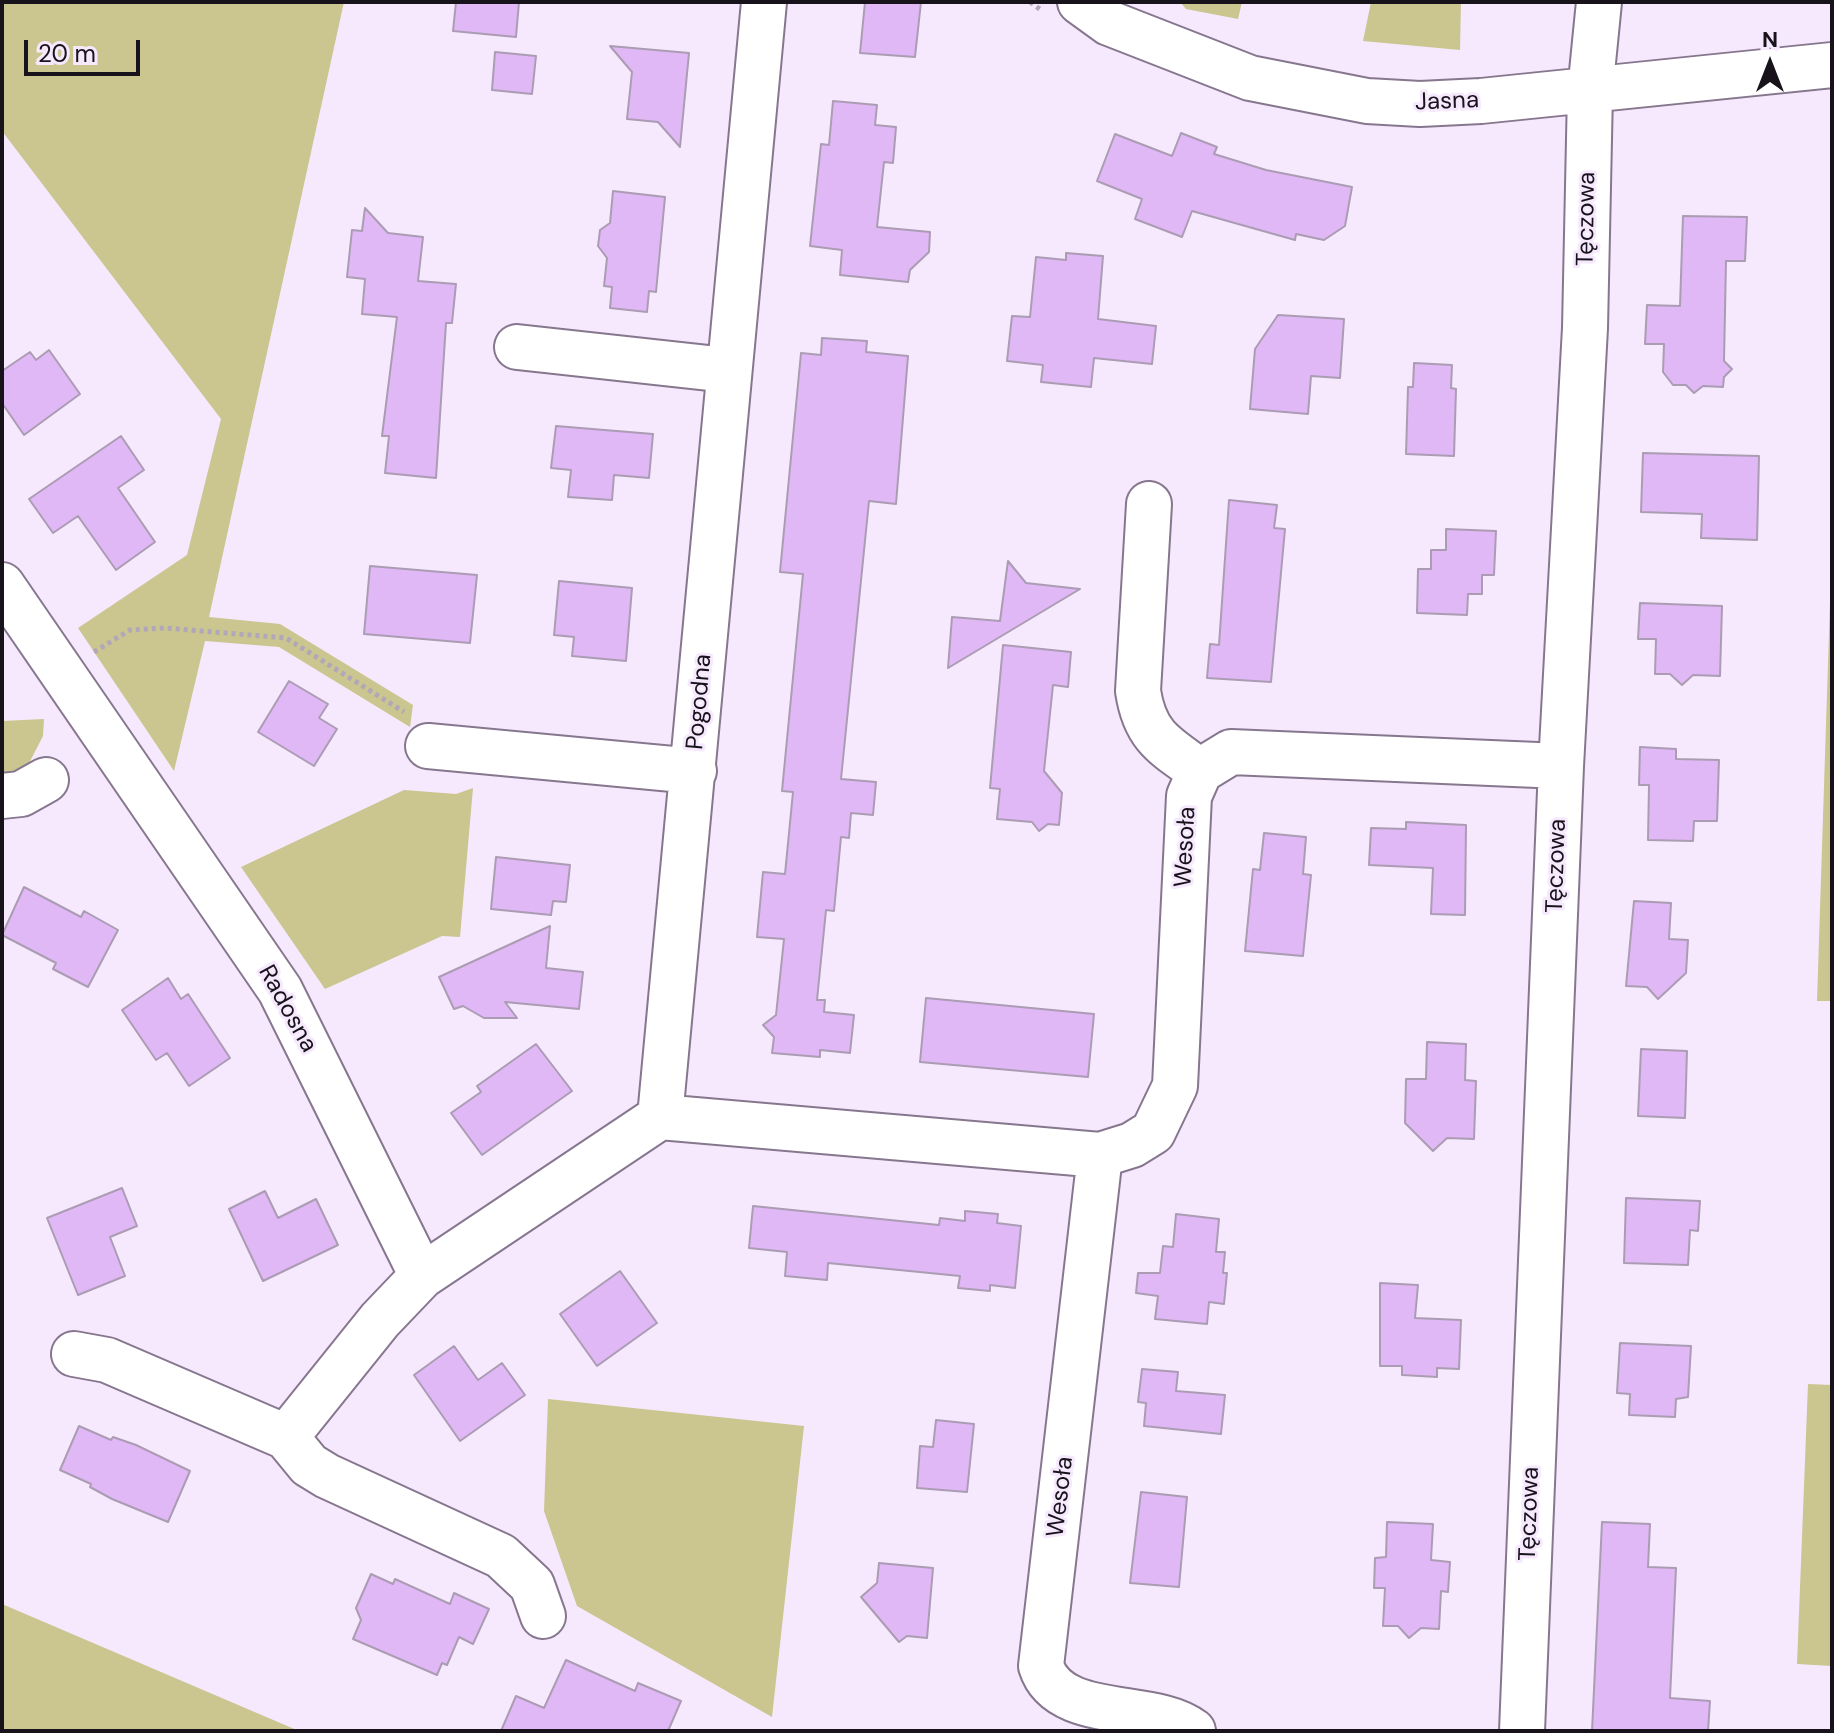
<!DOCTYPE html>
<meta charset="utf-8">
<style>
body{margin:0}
#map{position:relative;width:1834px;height:1733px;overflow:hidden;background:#f6e9fe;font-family:"DM Sans",sans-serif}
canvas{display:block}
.frame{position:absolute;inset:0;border:4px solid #18131b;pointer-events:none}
.north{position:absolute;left:1730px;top:24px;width:80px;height:80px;-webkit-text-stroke:6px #f6e9fe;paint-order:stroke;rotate:0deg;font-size:22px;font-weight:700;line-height:32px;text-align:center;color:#18131b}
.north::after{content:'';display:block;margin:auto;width:28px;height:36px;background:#18131b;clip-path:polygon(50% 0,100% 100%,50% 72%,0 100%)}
.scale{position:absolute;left:24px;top:40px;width:116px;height:36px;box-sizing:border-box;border:4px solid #18131b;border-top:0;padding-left:10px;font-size:24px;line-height:28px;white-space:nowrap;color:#18131b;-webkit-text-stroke:6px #f6e9fe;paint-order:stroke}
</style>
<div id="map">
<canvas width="1834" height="1733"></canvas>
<div class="frame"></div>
<div class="north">N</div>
<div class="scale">20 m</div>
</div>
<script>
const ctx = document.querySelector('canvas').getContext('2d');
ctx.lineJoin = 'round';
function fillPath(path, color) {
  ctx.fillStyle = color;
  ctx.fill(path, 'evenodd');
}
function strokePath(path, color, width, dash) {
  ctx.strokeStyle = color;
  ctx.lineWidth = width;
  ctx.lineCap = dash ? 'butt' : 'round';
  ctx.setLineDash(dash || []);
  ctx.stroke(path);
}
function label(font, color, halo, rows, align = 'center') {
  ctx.font = font + ' "DM Sans",sans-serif';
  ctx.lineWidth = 6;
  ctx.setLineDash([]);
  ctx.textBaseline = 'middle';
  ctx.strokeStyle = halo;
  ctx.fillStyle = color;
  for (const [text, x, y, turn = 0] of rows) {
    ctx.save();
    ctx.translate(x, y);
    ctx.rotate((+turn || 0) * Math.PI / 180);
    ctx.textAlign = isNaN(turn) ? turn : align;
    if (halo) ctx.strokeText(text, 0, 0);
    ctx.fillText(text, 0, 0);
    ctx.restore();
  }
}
fillPath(new Path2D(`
 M 2,2 L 344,2 L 209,617 L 280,624 L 413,705 L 410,727 L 279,647 L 205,641 L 174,771 L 78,628 L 187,555 L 221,419 L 2,131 Z
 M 1180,2 L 1242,2 L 1238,19 L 1186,9 Z
 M 1371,2 L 1461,2 L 1460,50 L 1363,41 Z
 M 1832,540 L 1832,1001 L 1817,1001 Z
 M 44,719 L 43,736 L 25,771 L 2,775 L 2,721 Z
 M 473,788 L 460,937 L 442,936 L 325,989 L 241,867 L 404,790 L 456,794 Z
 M 1808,1384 L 1832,1385 L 1832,1666 L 1797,1664 Z
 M 548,1399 L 804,1426 L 772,1717 L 577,1606 L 544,1511 Z
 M 2,1604 L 299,1731 L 2,1731 Z`), '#cbc58f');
const building = new Path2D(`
 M 456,2 L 519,2 L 516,37 L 453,31 Z
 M 865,2 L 921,2 L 915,57 L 860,53 Z
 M 610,46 L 689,53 L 680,147 L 658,122 L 627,119 L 632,72 Z
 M 495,52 L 536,56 L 532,94 L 492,90 Z
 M 833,101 L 877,105 L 875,125 L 896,127 L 893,163 L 884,162 L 877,227 L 930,232 L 929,252 L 910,270 L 908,282 L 840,275 L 842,250 L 810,246 L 821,144 L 829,145 Z
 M 1181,133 L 1217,147 L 1214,154 L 1266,170 L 1352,187 L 1345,226 L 1324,240 L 1296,234 L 1295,240 L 1192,211 L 1182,237 L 1135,219 L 1142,199 L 1097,181 L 1115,134 L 1172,156 Z
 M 613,191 L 665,197 L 656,292 L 649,291 L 647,312 L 610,308 L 612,287 L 604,286 L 607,258 L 598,246 L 600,230 L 610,223 Z
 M 365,208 L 388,233 L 423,237 L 418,281 L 456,284 L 452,323 L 446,323 L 436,478 L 385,473 L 389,436 L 382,436 L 397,317 L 362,314 L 365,279 L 347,277 L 352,230 L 362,231 Z
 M 1683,216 L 1747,217 L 1745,261 L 1726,261 L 1724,361 L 1732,369 L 1724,377 L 1723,387 L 1703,386 L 1694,393 L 1686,385 L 1673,385 L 1663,372 L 1664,344 L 1645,344 L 1647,305 L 1680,306 Z
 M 1066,253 L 1103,256 L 1098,319 L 1156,326 L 1152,364 L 1094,358 L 1091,387 L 1041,382 L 1043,365 L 1007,361 L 1012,316 L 1030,317 L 1036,257 L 1066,260 Z
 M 1278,315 L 1344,319 L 1340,378 L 1311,376 L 1308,414 L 1250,409 L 1255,349 Z
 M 822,338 L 867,341 L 866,352 L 908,356 L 896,504 L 869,501 L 841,779 L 876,782 L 873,815 L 851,813 L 849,838 L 841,837 L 834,911 L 826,910 L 817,1000 L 825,1000 L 824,1012 L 854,1015 L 850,1053 L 820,1050 L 820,1057 L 772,1053 L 774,1037 L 763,1025 L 776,1015 L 784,939 L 757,937 L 763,872 L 785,874 L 793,792 L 782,791 L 803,574 L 780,572 L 801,353 L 821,355 Z
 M 49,350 L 80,394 L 24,435 L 2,403 L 2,371 L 30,352 L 36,360 Z
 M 1414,363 L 1452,365 L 1451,388 L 1456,389 L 1454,456 L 1406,454 L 1408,387 L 1413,387 Z
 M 556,426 L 653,434 L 649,478 L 614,475 L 612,500 L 568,497 L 571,470 L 551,468 Z
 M 121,436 L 144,470 L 118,488 L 155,542 L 116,570 L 78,516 L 53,533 L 29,499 Z
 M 1643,453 L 1759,456 L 1757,540 L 1701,538 L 1702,514 L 1641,512 Z
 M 1229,500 L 1277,505 L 1274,528 L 1285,529 L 1271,682 L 1207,678 L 1210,644 L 1219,645 Z
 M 1446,529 L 1496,531 L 1494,575 L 1482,575 L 1482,594 L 1468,594 L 1467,615 L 1417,613 L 1418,569 L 1431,569 L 1431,550 L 1446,550 Z
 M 1008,561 L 1026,583 L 1080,589 L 948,668 L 952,617 L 1000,621 Z
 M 370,566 L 477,575 L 470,643 L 364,634 Z
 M 559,581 L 632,588 L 626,661 L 572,656 L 574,637 L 554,635 Z
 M 1640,603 L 1722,606 L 1720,676 L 1693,675 L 1682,685 L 1670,674 L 1655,674 L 1656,639 L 1638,639 Z
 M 1003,645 L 1071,652 L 1068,687 L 1053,685 L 1044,771 L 1062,793 L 1059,825 L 1048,824 L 1039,831 L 1032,822 L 997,819 L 1000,789 L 990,788 Z
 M 289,681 L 328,704 L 319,718 L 337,729 L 314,766 L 258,732 Z
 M 1640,747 L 1676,749 L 1676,759 L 1719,760 L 1717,821 L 1694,821 L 1693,841 L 1648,840 L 1649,785 L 1639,785 Z
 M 1406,822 L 1466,825 L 1465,915 L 1431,914 L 1433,868 L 1369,865 L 1371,828 L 1406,829 Z
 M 1264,833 L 1306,837 L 1303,874 L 1311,875 L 1303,956 L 1245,951 L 1253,869 L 1260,870 Z
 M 496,857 L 570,865 L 566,902 L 553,901 L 551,915 L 491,909 Z
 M 24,887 L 81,917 L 84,911 L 118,930 L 88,987 L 53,969 L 56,963 L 2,935 Z
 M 1634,901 L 1671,903 L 1669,939 L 1688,940 L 1686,973 L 1658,999 L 1647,987 L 1626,986 Z
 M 550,926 L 546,968 L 583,972 L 579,1009 L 505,1002 L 517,1018 L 484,1018 L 463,1006 L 454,1009 L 439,977 Z
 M 168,978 L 181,999 L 188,994 L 230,1058 L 189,1086 L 167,1053 L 156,1060 L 122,1010 Z
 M 926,998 L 1094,1014 L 1088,1077 L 920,1062 Z
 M 1427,1042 L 1466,1044 L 1465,1080 L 1476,1081 L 1474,1139 L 1447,1138 L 1433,1151 L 1405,1123 L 1406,1079 L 1426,1079 Z
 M 536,1044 L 572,1091 L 482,1155 L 451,1113 L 481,1092 L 477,1086 Z
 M 1641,1049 L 1687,1051 L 1685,1118 L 1638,1116 Z
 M 122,1188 L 137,1226 L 110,1237 L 125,1276 L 78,1295 L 47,1218 Z
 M 265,1191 L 278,1218 L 316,1199 L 338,1245 L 263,1281 L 229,1209 Z
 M 1626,1198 L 1700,1201 L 1698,1231 L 1690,1230 L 1688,1265 L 1624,1263 Z
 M 753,1206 L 939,1225 L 940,1218 L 965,1221 L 965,1211 L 998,1214 L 997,1223 L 1021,1226 L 1015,1288 L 990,1285 L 990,1291 L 958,1288 L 960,1276 L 828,1263 L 827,1280 L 785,1276 L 787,1252 L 749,1248 Z
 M 1176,1214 L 1219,1219 L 1216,1252 L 1225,1252 L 1223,1273 L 1227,1273 L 1224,1304 L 1209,1302 L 1207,1324 L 1155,1319 L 1158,1296 L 1136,1293 L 1138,1273 L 1160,1273 L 1163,1246 L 1173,1247 Z
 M 620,1271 L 657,1323 L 597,1366 L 560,1314 Z
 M 1380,1283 L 1418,1285 L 1415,1318 L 1461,1320 L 1459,1369 L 1437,1368 L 1437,1377 L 1402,1375 L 1402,1366 L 1380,1366 Z
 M 1620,1343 L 1691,1346 L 1688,1397 L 1676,1399 L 1675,1417 L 1629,1415 L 1630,1394 L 1617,1393 Z
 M 454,1346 L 478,1380 L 502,1363 L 525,1395 L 460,1441 L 414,1375 Z
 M 1142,1369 L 1178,1372 L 1176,1391 L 1225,1395 L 1221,1434 L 1144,1426 L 1146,1403 L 1138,1402 Z
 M 936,1420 L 974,1424 L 967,1492 L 917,1488 L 920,1446 L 933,1447 Z
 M 79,1426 L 111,1440 L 113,1437 L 136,1445 L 190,1471 L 168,1522 L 112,1499 L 90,1487 L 91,1484 L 60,1470 Z
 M 1141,1492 L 1187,1497 L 1179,1587 L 1130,1583 Z
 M 1387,1522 L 1433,1524 L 1431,1560 L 1450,1562 L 1448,1592 L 1441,1591 L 1439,1629 L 1421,1628 L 1409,1638 L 1398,1626 L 1383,1626 L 1385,1588 L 1374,1588 L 1375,1558 L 1386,1557 Z
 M 1602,1522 L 1650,1524 L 1648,1567 L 1676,1568 L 1670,1698 L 1710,1701 L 1708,1731 L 1592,1731 Z
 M 879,1563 L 933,1568 L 927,1638 L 907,1636 L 899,1642 L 861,1597 L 877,1583 Z
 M 371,1574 L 393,1584 L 395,1579 L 450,1604 L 454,1593 L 489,1609 L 473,1644 L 459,1637 L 447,1665 L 442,1663 L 437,1675 L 353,1639 L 361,1620 L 356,1608 Z
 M 566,1660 L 635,1691 L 638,1683 L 681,1701 L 668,1731 L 501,1731 L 516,1696 L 544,1708 Z`);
fillPath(building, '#e0b8f5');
strokePath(building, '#ab9cb4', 2);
const minor = new Path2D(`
 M 1080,2 L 1109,23 L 1250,78 L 1367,101 L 1420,104 L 1481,101 L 1832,65
 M 517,347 L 727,370
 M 1149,504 L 1138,691 C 1145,737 1165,746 1200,771
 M 2,585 L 280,990 L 422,1276
 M 428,746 L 694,771
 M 2,796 L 21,794 L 46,780
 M 660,1117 L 1100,1155
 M 74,1354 L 107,1360 L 286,1437 L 380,1320 L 422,1276 L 660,1117 L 764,2
 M 286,1437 L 309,1465 L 327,1476 L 501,1556 L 532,1585 L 543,1616
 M 1193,1731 C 1153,1700 1059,1723 1041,1666 L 1100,1155 L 1132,1145 L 1153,1132 L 1175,1086 L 1189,796 L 1200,771 L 1231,752 L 1561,766
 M 1522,1731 L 1561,766 L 1585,328 L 1590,92 L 1599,2`);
strokePath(minor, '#86778e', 48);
strokePath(new Path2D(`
 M 1030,2 L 1041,10
 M 94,652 L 130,630 L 166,628 L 286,638 L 404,712`), '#b2a7b8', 5, [4, 4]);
strokePath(minor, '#fff', 44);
label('24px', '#18131b', '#f6e9fe', [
 ["Jasna",1447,102,-2],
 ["Tęczowa",1587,219,-89],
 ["Pogodna",700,702,-85],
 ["Wesoła",1186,847,-87],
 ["Tęczowa",1557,866,-88],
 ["Radosna",287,1009,61],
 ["Wesoła",1061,1497,-83],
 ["Tęczowa",1530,1514,-88]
]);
</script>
